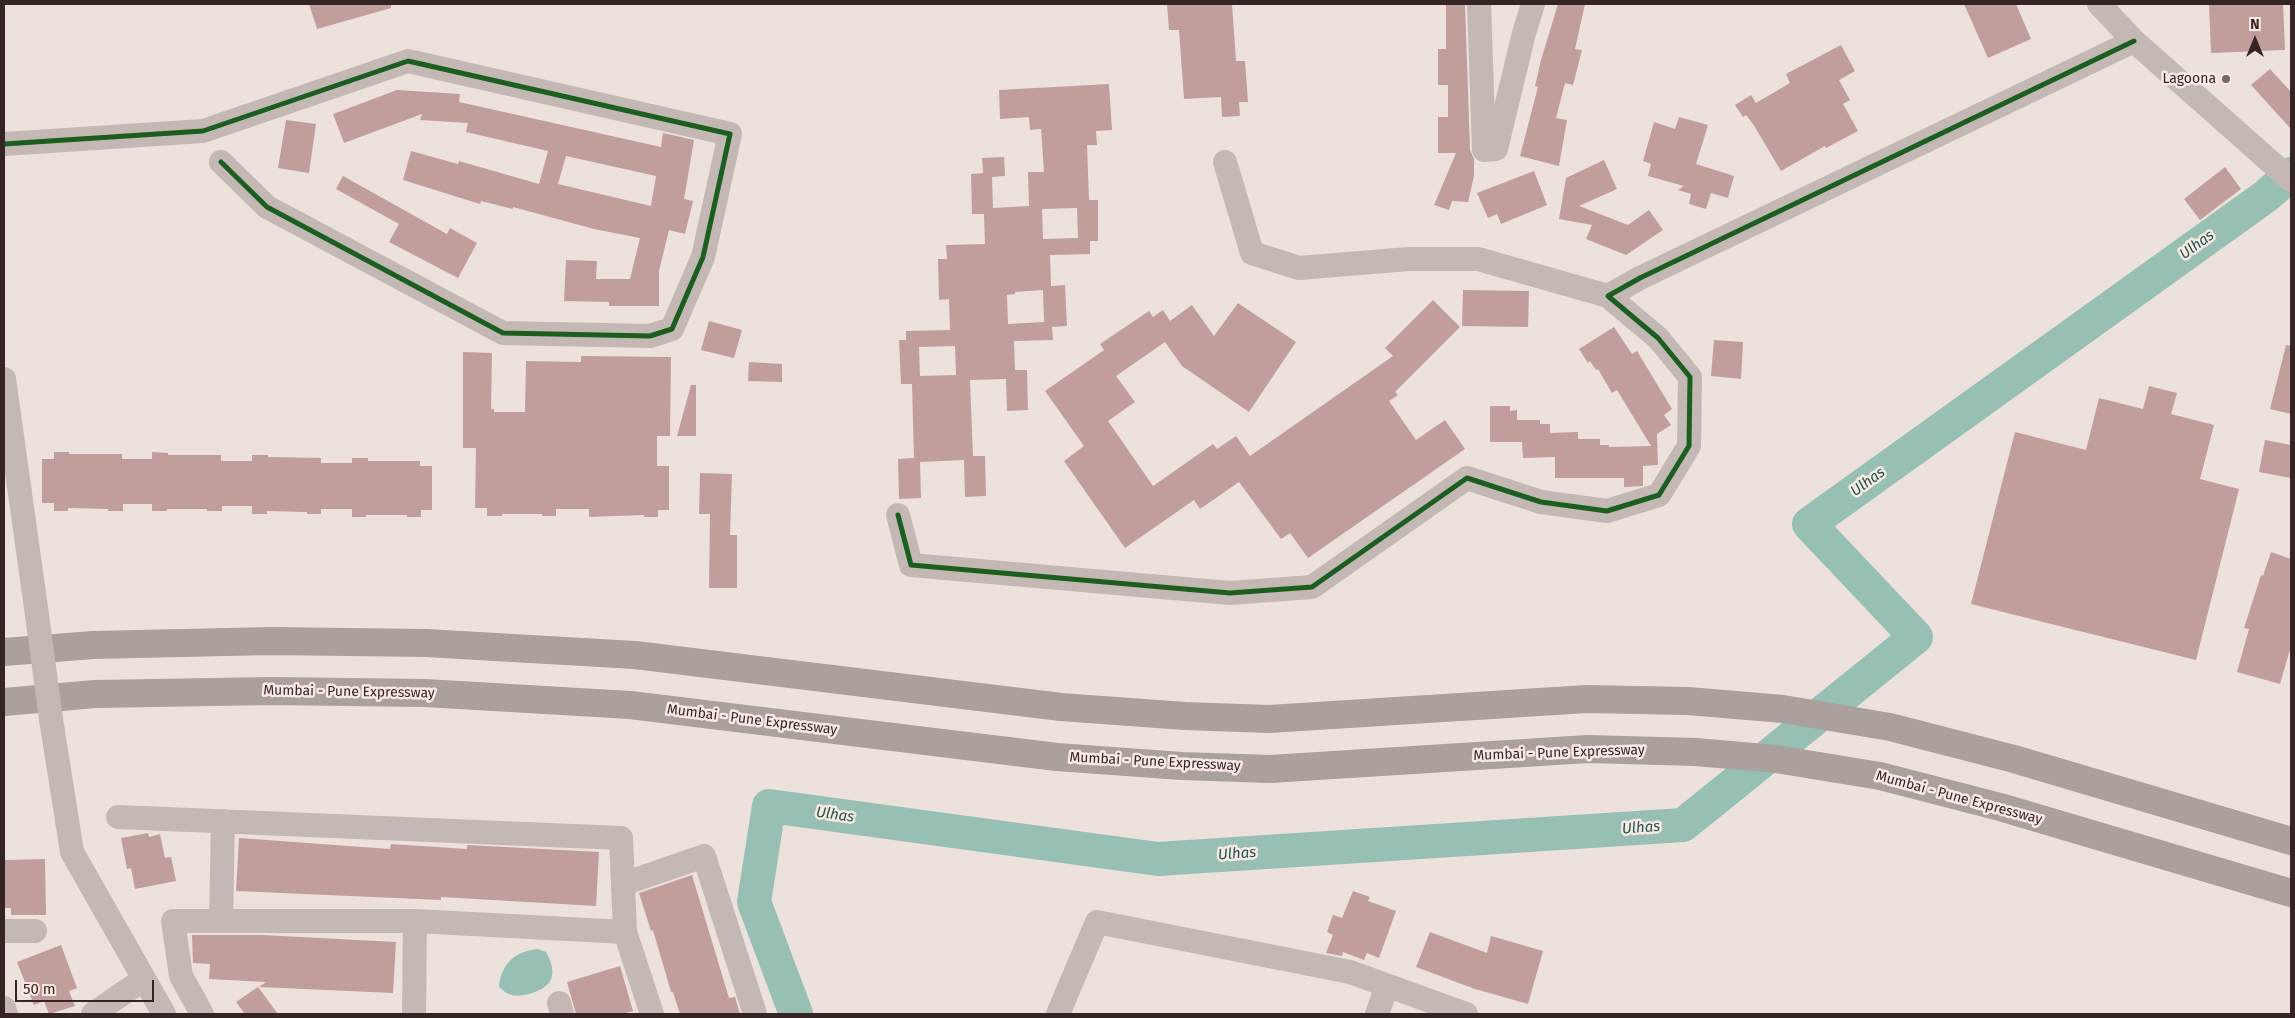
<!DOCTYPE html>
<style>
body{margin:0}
#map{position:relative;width:2295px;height:1018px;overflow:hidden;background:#ece1db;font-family:"Fira Sans",sans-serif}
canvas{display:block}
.frame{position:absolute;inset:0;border:5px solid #342524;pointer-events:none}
.north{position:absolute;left:2230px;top:15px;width:50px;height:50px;-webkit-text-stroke:4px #fae9e2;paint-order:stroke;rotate:0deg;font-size:14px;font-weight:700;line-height:20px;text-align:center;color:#342524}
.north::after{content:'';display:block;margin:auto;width:18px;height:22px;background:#342524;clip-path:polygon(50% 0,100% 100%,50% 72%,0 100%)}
.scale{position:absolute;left:15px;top:980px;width:139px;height:22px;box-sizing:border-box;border:2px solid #342524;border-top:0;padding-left:6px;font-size:15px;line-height:18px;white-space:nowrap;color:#342524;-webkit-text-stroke:4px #fae9e2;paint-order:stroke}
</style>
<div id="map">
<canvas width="2295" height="1018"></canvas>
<div class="frame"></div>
<div class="north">N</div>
<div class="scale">50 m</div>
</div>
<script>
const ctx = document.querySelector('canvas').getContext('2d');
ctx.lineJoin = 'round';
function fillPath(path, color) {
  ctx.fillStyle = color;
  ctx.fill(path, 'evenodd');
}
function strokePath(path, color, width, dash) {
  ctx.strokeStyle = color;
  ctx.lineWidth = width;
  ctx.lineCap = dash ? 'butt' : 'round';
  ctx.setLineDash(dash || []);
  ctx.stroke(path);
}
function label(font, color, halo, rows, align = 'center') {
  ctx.font = font + ' "Fira Sans",sans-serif';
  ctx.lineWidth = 5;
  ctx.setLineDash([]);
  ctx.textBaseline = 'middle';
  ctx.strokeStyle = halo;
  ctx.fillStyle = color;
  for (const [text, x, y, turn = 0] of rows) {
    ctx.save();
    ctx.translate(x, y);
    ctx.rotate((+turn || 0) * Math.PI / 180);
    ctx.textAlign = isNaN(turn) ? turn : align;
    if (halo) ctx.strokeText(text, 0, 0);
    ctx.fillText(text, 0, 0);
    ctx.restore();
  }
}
fillPath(new Path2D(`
 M 538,949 L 546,952 C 550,960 555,969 551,979 C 547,991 520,999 509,994 C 505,993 502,989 499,987 C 501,963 516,951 538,949 Z`), '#97bfb4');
strokePath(new Path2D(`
 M 796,1014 L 754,902 L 769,806 L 1158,859 L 1683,825 L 1916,637 L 1809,524 L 2266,196 L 2291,174`), '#97bfb4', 34);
fillPath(new Path2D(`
 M 309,4 L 391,4 L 391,8 L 317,29 Z
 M 1167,4 L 1232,4 L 1236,61 L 1245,61 L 1248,102 L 1239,102 L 1240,116 L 1222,117 L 1221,97 L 1184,99 L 1179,30 L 1169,30 Z
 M 1446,4 L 1465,4 L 1470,150 L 1474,159 L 1474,176 L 1468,202 L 1452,201 L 1449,210 L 1434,205 L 1456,153 L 1438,153 L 1438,117 L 1448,117 L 1448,85 L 1438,85 L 1438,49 L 1446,49 Z
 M 1558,4 L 1585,4 L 1575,49 L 1582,50 L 1573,85 L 1565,83 L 1556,118 L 1567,120 L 1559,166 L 1520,156 L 1538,87 L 1535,86 L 1541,60 Z
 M 1964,4 L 2016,4 L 2031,39 L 1988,58 Z
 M 2209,4 L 2283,4 L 2285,50 L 2211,53 Z
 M 1841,45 L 1855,71 L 1839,80 L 1850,100 L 1843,104 L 1858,131 L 1826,148 L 1825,146 L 1781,171 L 1753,124 L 1746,115 L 1743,117 L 1735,105 L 1751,95 L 1756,103 L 1790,83 L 1786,74 Z
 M 2270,69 L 2291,92 L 2291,129 L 2251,85 Z
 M 1109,84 L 1112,130 L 1096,131 L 1097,145 L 1087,145 L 1089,200 L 1098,200 L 1098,241 L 1090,241 L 1090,254 L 1050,255 L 1051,286 L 1065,285 L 1067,326 L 1052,327 L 1053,340 L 1014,341 L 1015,370 L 1027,370 L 1028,410 L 1007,411 L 1006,379 L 970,380 L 973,456 L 985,456 L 986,496 L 965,497 L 964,460 L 920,462 L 921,498 L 899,499 L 898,459 L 914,458 L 912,384 L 901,384 L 899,340 L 906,340 L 906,331 L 950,330 L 949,299 L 939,300 L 938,259 L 947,259 L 946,245 L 985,244 L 984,214 L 972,214 L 971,174 L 983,173 L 982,158 L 1004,157 L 1005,176 L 992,177 L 993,208 L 1029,206 L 1028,172 L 1044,172 L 1041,129 L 1030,130 L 1029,117 L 1000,119 L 999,90 ZM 1077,208 L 1078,238 L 1043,239 L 1042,209 ZM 1043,290 L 1044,322 L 1008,324 L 1007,295 L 1015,294 L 1015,292 ZM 955,346 L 956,375 L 920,376 L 919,347 Z
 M 397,90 L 460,94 L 459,102 L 661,147 L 663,133 L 694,140 L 684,199 L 693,201 L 685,234 L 669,230 L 659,271 L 659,306 L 609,306 L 609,302 L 564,301 L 566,260 L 597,261 L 596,279 L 630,279 L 640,238 L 594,229 L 513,207 L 513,209 L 481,201 L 480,204 L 403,180 L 411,151 L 458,164 L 459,161 L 539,184 L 548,151 L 466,132 L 468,123 L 420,120 L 422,114 L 344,143 L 333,114 ZM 566,156 L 656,176 L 651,206 L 558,184 Z
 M 1679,117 L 1708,125 L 1696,164 L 1734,176 L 1728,198 L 1711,193 L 1706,209 L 1689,204 L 1691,194 L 1678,190 L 1684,186 L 1648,176 L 1651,164 L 1643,161 L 1654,122 L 1675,129 Z
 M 286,120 L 316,124 L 309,173 L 278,168 Z
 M 1604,160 L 1617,189 L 1579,206 L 1628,225 L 1649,210 L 1663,230 L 1626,255 L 1586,239 L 1592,225 L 1559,219 L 1566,178 Z
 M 2225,167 L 2241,189 L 2200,220 L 2184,199 Z
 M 1534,171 L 1547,205 L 1501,224 L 1497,214 L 1488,218 L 1477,193 Z
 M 343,176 L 447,234 L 450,228 L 477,243 L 458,278 L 389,242 L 399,224 L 336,189 Z
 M 1463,290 L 1529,291 L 1528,327 L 1462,326 Z
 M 1433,300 L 1460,327 L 1395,392 L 1398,395 L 1389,401 L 1416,440 L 1445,420 L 1465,449 L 1308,558 L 1290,533 L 1281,539 L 1239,482 L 1200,509 L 1194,500 L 1125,548 L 1064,461 L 1084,446 L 1045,391 L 1104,350 L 1100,344 L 1149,311 L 1153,317 L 1163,310 L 1170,321 L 1192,305 L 1214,336 L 1238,303 L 1296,342 L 1249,412 L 1182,366 L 1165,342 L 1116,376 L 1135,402 L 1108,421 L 1153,486 L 1213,444 L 1217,449 L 1236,436 L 1250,456 L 1393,356 L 1385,348 Z
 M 709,321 L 742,330 L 734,358 L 701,350 Z
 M 1614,327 L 1632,354 L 1637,351 L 1672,409 L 1664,415 L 1671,425 L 1657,434 L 1658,465 L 1643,466 L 1643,486 L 1624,487 L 1624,478 L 1555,478 L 1555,457 L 1523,458 L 1522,442 L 1490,442 L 1490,406 L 1510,406 L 1510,411 L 1517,410 L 1517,420 L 1540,420 L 1540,424 L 1550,424 L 1550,433 L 1578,432 L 1578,439 L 1600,439 L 1600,445 L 1609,445 L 1609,447 L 1651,446 L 1617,390 L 1612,393 L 1598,369 L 1596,370 L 1590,361 L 1588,363 L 1579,349 Z
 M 1714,340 L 1743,342 L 1741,379 L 1711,376 Z
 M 2286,345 L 2291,346 L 2291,414 L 2270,409 Z
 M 463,352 L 492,353 L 491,409 L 494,409 L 494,412 L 525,412 L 526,361 L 581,362 L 581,356 L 671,357 L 670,436 L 657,436 L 657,466 L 669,466 L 669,510 L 658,510 L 658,517 L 644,517 L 644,515 L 589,517 L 589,509 L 556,509 L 556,516 L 542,516 L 542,514 L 502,514 L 502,516 L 487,516 L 487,508 L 475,508 L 476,448 L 463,448 Z
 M 749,362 L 782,364 L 782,382 L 748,381 Z
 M 691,385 L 696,385 L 696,436 L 677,436 Z
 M 2149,386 L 2177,393 L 2171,414 L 2214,425 L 2200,479 L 2239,489 L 2196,660 L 1971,604 L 2015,432 L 2086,450 L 2099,398 L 2143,409 Z
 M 2265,440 L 2291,445 L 2291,478 L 2259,472 Z
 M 54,452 L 69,452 L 69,454 L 122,454 L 122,459 L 152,459 L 152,452 L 168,453 L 168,455 L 221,455 L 221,461 L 252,461 L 252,455 L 268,455 L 268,457 L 321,458 L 321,463 L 352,463 L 352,458 L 368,458 L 368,461 L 420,461 L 420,466 L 432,466 L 432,510 L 421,510 L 421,517 L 407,517 L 407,515 L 366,515 L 366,517 L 352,517 L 352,509 L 321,509 L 321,514 L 307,514 L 307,512 L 267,511 L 267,514 L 252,514 L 252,506 L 222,506 L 222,511 L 207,511 L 207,509 L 167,509 L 167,511 L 152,511 L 152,504 L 123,504 L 123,511 L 108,511 L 108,509 L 68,508 L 68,511 L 54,511 L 54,503 L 42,503 L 42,459 L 54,459 Z
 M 700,473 L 732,474 L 730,535 L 737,535 L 737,588 L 709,588 L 710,514 L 699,514 Z
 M 2271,552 L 2291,559 L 2291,646 L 2280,684 L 2237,672 L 2249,629 L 2244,628 L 2261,575 L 2263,576 Z
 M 148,833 L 149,837 L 160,834 L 165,858 L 171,857 L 176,881 L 135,889 L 131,868 L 127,869 L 121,838 Z
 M 239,838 L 390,849 L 391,844 L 467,849 L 467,845 L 599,852 L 596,906 L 441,897 L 441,900 L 236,891 Z
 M 45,859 L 46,915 L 11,915 L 11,908 L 4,908 L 4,860 Z
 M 692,875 L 729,998 L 735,997 L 740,1014 L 680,1014 L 673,992 L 671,992 L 653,930 L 651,931 L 639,893 Z
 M 1353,891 L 1370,897 L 1368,901 L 1396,911 L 1379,958 L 1367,953 L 1364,960 L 1343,952 L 1342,956 L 1326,953 L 1333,935 L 1327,932 L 1333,915 L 1342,918 Z
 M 1430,932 L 1487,953 L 1491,936 L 1543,951 L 1528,1004 L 1475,989 L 1416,967 Z
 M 192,935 L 262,935 L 396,942 L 393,993 L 259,987 L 266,982 L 209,979 L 210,964 L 193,963 Z
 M 61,945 L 77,988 L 69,991 L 75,1006 L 49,1014 L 44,1001 L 34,1005 L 17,962 Z
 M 620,966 L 633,1011 L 622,1014 L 576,1014 L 567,982 Z
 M 258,987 L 278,1014 L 245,1014 L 236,1002 Z`), '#c19e9c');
strokePath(new Path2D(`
 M 1479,4 L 1484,150 L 1496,149 L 1524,33 L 1533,4
 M 2099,4 L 2134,41 L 2291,180
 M 4,144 L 203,131 L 408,61 L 730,134 L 703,257 L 672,329 L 650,336 L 503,333 L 267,207 L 221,162
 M 1225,162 L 1252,253 L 1299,268 L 1409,259 L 1478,259 L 1608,296
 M 4,379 L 37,615
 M 898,515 L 911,565 L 1230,593 L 1312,587 L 1467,478 L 1541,502 L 1607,511 L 1659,495 L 1689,446 L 1690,377 L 1658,338 L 1608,296 L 1640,278 L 2134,41
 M 51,719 L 72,852 L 164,1014
 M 118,817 L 621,838 L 625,932 L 652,1014
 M 623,884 L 704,856 L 755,1014
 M 221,921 L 223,821
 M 415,921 L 625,932
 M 4,931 L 35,931
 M 559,1003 L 562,1014
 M 4,1008 L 6,1014
 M 93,1014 L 144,979
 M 202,1014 L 181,976 L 173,921 L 415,921 L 414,1014
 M 1058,1014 L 1097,922 L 1350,972 L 1466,1014
 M 1377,1014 L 1387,986`), '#c4b8b5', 24);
strokePath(new Path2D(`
 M 4,652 L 93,645 L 271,641 L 426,643 L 635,655 L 1061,707 L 1185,716 L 1269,719 L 1587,699 L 1688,701 L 1783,709 L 1890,727 L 2014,759 L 2291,841
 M 4,702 L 95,694 L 272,691 L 425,693 L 630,705 L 1057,757 L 1182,766 L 1270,769 L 1588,749 L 1696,752 L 1776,759 L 1880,776 L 2000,807 L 2291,893`), '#aaa09c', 28);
strokePath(new Path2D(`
 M 37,615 L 51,719`), '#c4b8b5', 24);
strokePath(new Path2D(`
 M 4,144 L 203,131 L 408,61 L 730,134 L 703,257 L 672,329 L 650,336 L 503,333 L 267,207 L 221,162
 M 898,515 L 911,565 L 1230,593 L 1312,587 L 1467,478 L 1541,502 L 1607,511 L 1659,495 L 1689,446 L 1690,377 L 1658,338 L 1608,296 L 1640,278 L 2134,41`), '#1b5e20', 5);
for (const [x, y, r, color] of [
 [2226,79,5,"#746764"]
]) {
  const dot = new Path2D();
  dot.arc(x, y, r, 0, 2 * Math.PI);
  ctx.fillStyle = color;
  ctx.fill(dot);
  strokePath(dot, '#fae9e2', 2);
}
label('14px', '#342524', '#fae9e2', [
 ["Lagoona",2216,79]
], 'right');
label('14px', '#342524', '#fae9e2', [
 ["Mumbai - Pune Expressway",349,692,1],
 ["Mumbai - Pune Expressway",752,720,7],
 ["Mumbai - Pune Expressway",1559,753,-2],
 ["Mumbai - Pune Expressway",1155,762,3],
 ["Mumbai - Pune Expressway",1959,798,15]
]);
label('italic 15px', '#18574c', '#fae9e2', [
 ["Ulhas",2197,245,-36],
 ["Ulhas",1868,482,-36],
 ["Ulhas",835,815,8],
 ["Ulhas",1641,828,-4],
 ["Ulhas",1237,854,-4]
]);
</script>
